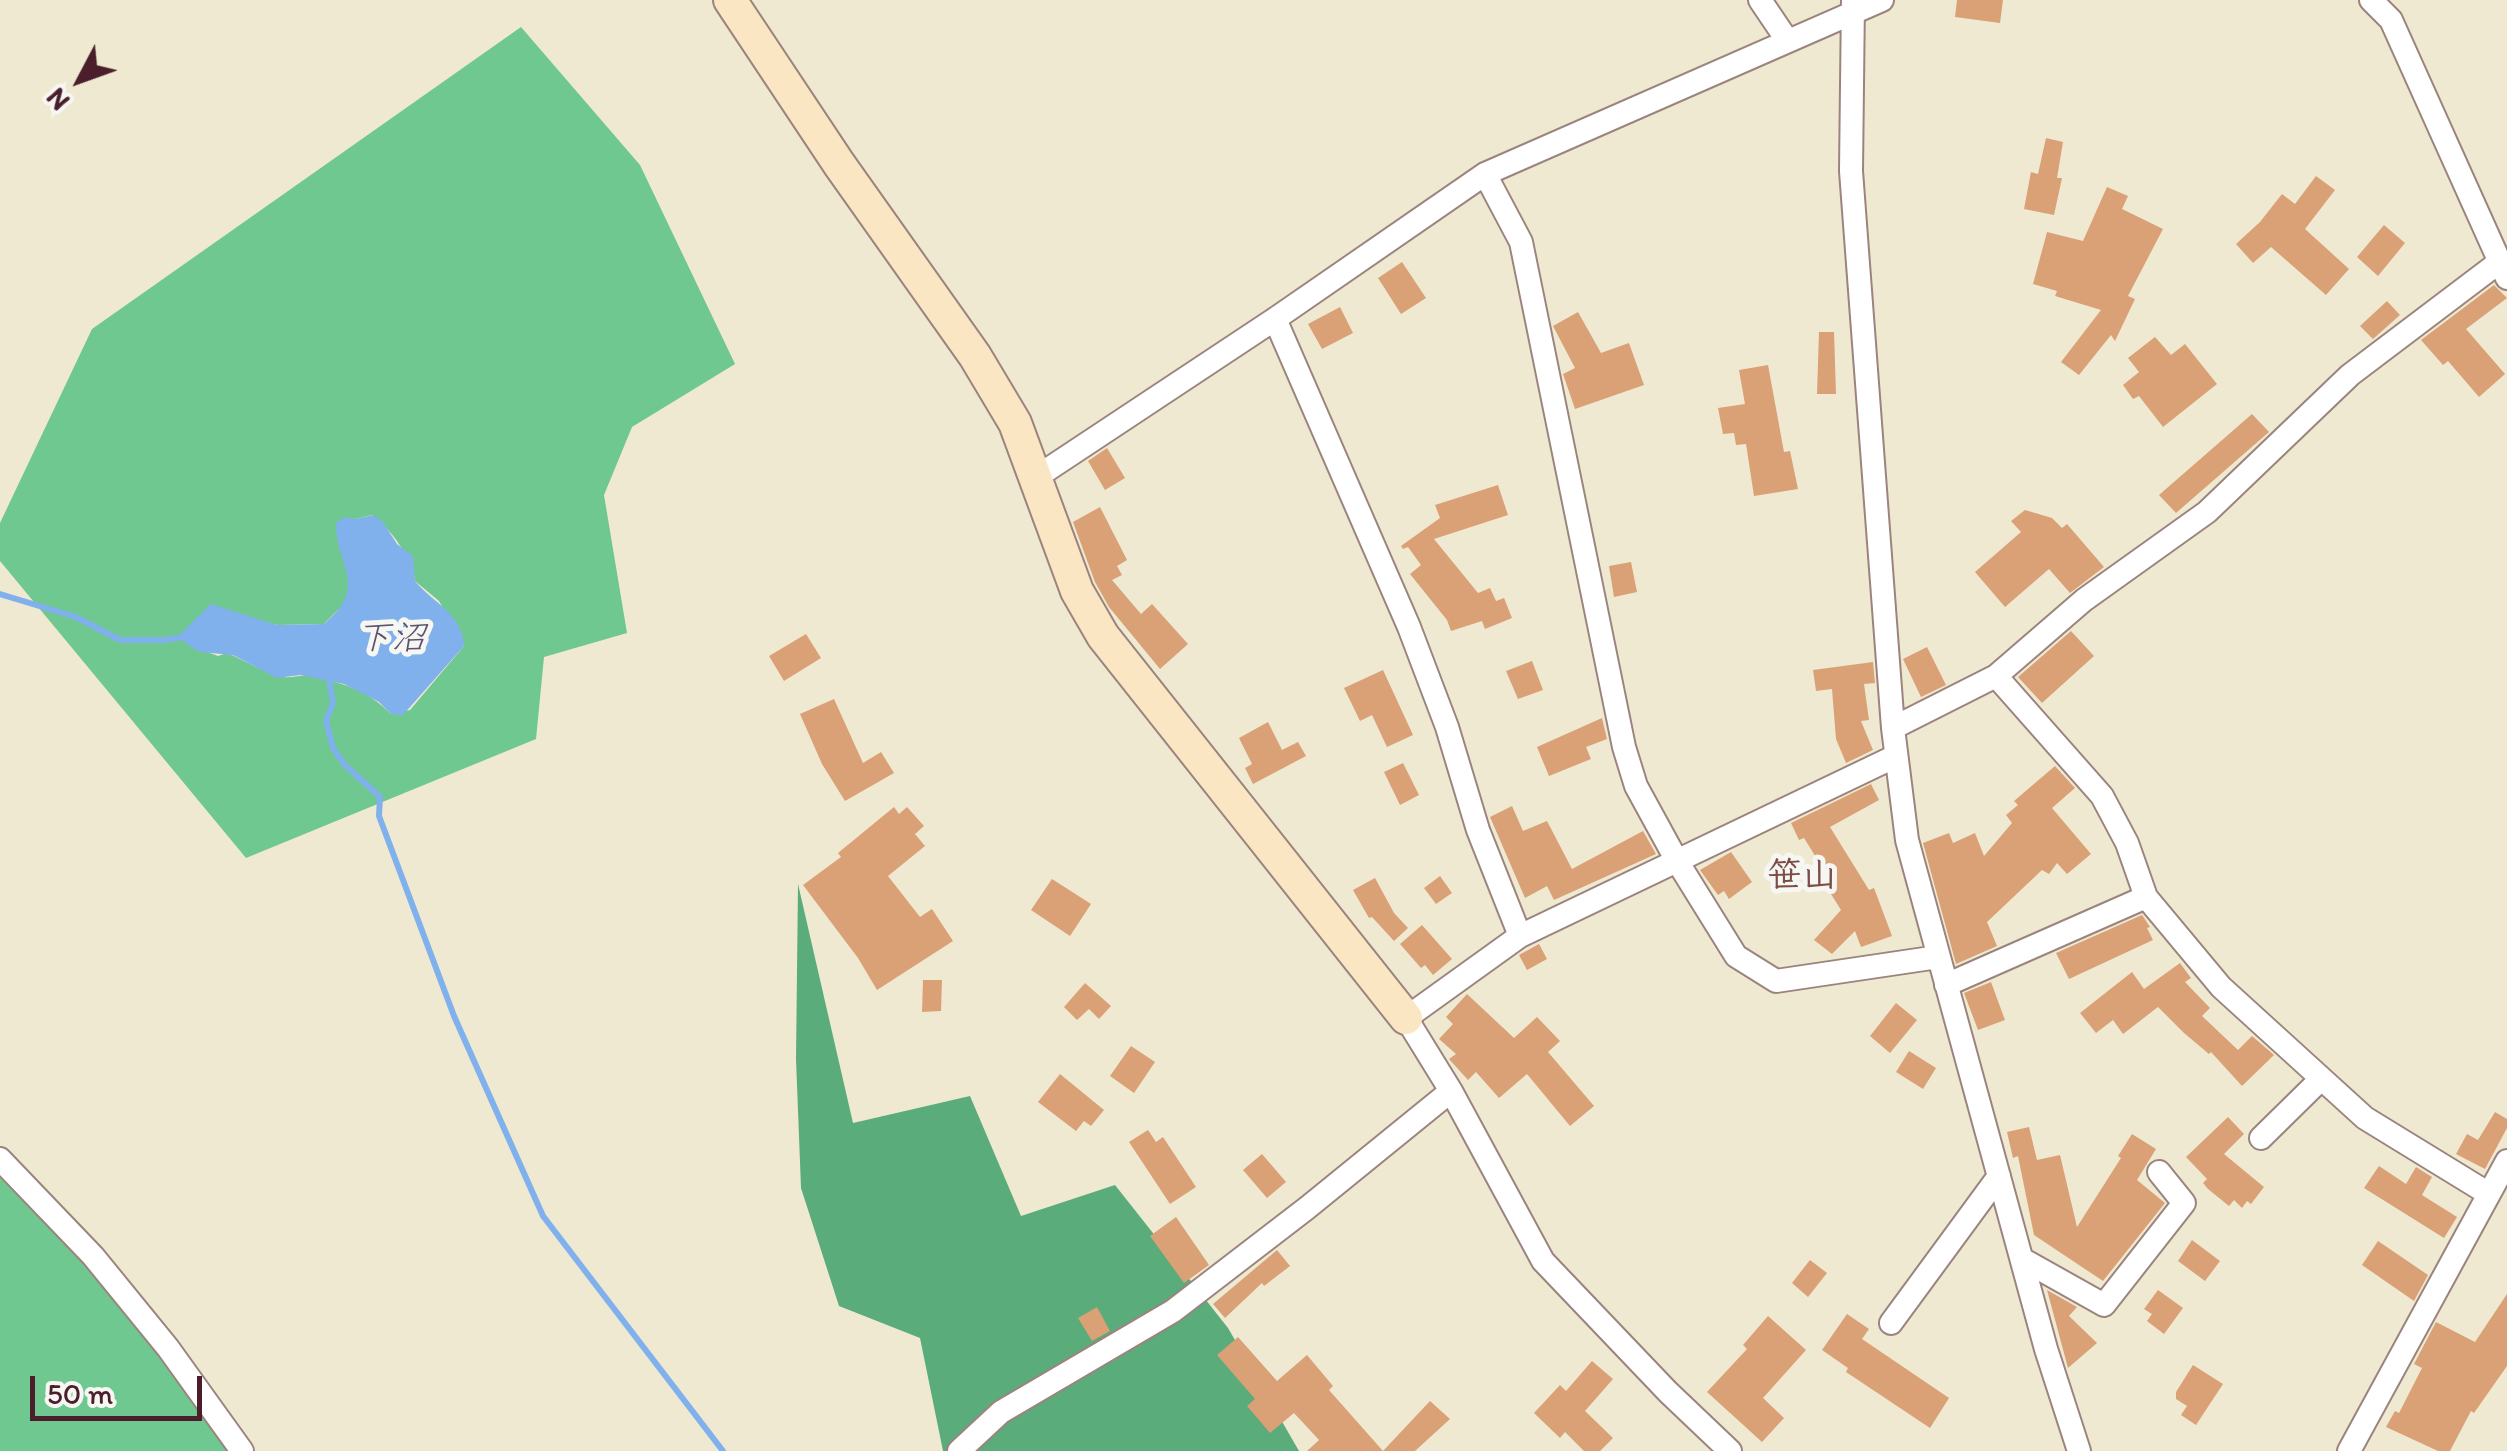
<!DOCTYPE html>
<meta charset="utf-8">
<style>
body{margin:0}
#map{position:relative;width:2507px;height:1451px;overflow:hidden;background:#efe9d2;font-family:Itim,sans-serif}
canvas{display:block}
.north{position:absolute;left:30px;top:30px;width:100px;height:100px;-webkit-text-stroke:8px #f6f6f2;paint-order:stroke;rotate:229deg;font-size:28px;font-weight:700;line-height:40px;text-align:center;color:#4a1f2b}
.north::after{content:'';display:block;margin:auto;width:35px;height:45px;background:#4a1f2b;clip-path:polygon(50% 0,100% 100%,50% 72%,0 100%)}
.scale{position:absolute;left:30px;top:1376px;width:172px;height:45px;box-sizing:border-box;border:5px solid #4a1f2b;border-top:0;padding-left:12px;font-size:30px;line-height:35px;white-space:nowrap;color:#4a1f2b;-webkit-text-stroke:8px #f6f6f2;paint-order:stroke}
</style>
<div id="map">
<canvas width="2507" height="1451"></canvas>
<div class="north">N</div>
<div class="scale">50 m</div>
</div>
<script>
const ctx = document.querySelector('canvas').getContext('2d');
ctx.lineJoin = 'round';
function fillPath(path, color) {
  ctx.fillStyle = color;
  ctx.fill(path, 'evenodd');
}
function strokePath(path, color, width, dash) {
  ctx.strokeStyle = color;
  ctx.lineWidth = width;
  ctx.lineCap = dash ? 'butt' : 'round';
  ctx.setLineDash(dash || []);
  ctx.stroke(path);
}
function label(font, color, halo, rows, align = 'center') {
  ctx.font = font + ' Itim,"Klee One",sans-serif';
  ctx.lineWidth = 10;
  ctx.setLineDash([]);
  ctx.textBaseline = 'middle';
  ctx.strokeStyle = halo;
  ctx.fillStyle = color;
  for (const [text, x, y, turn = 0] of rows) {
    ctx.save();
    ctx.translate(x, y);
    ctx.rotate((+turn || 0) * Math.PI / 180);
    ctx.textAlign = isNaN(turn) ? turn : align;
    if (halo) ctx.strokeText(text, 0, 0);
    ctx.fillText(text, 0, 0);
    ctx.restore();
  }
}
fillPath(new Path2D(`
 M 521,27 L 640,165 L 735,364 L 632,427 L 604,495 L 627,633 L 544,657 L 536,739 L 246,858 L 0,561 L 0,523 L 92,329 ZM 372,515 C 388,525 415,562 415,581 L 439,601 L 464,646 L 410,710 L 391,714 C 368,690 339,681 307,676 C 299,675 292,678 284,677 C 263,672 246,661 227,653 L 218,656 L 197,648 L 259,620 L 277,625 L 324,624 L 342,606 L 350,590 L 345,556 L 344,518 L 356,519 Z
 M 0,1169 L 98,1267 L 234,1451 L 0,1451 Z`), '#6ec88f');
fillPath(new Path2D(`
 M 798,884 L 853,1123 L 970,1096 L 1021,1216 L 1115,1185 L 1228,1328 L 1299,1451 L 943,1451 L 920,1338 L 839,1306 L 801,1188 L 796,1059 Z`), '#5aac7a');
fillPath(new Path2D(`
 M 373,515 L 383,522 L 397,544 L 413,556 L 415,581 C 433,603 463,614 464,646 L 403,715 L 391,714 L 379,702 L 344,684 L 300,675 L 277,678 L 233,655 L 200,652 L 185,643 L 180,634 L 211,604 L 277,625 L 324,624 C 370,586 336,567 336,523 L 344,517 L 356,519 Z`), '#80b1ec');
strokePath(new Path2D(`
 M 0,594 L 76,617 L 120,640 L 164,640 L 190,636
 M 328,673 L 333,703 L 326,721 L 333,748 L 345,765 L 380,797 L 379,816 L 454,1016 L 543,1216 L 723,1451`), '#80b1ec', 6);
fillPath(new Path2D(`
 M 1957,0 L 2003,0 L 2000,23 L 1955,17 Z
 M 2046,138 L 2063,142 L 2057,178 L 2062,178 L 2054,215 L 2024,209 L 2031,172 L 2038,174 Z
 M 2316,176 L 2335,190 L 2305,229 L 2349,269 L 2326,295 L 2271,247 L 2253,263 L 2236,244 L 2260,222 L 2282,194 L 2295,204 Z
 M 2107,187 L 2128,196 L 2122,209 L 2163,229 L 2128,296 L 2135,299 L 2115,341 L 2111,335 L 2079,375 L 2061,362 L 2101,310 L 2055,296 L 2057,291 L 2033,284 L 2047,232 L 2083,241 Z
 M 2384,225 L 2405,243 L 2378,276 L 2357,257 Z
 M 1402,262 L 1426,298 L 1401,314 L 1378,278 Z
 M 2494,285 L 2507,298 L 2466,329 L 2505,374 L 2479,397 L 2448,361 L 2443,365 L 2421,340 Z
 M 2387,301 L 2400,315 L 2373,339 L 2360,326 Z
 M 1340,307 L 1353,333 L 1322,349 L 1308,324 Z
 M 1578,312 L 1601,353 L 1629,343 L 1644,385 L 1575,409 L 1563,374 L 1575,368 L 1553,326 Z
 M 1819,332 L 1834,332 L 1836,394 L 1817,394 Z
 M 2155,337 L 2171,355 L 2185,344 L 2217,384 L 2163,427 L 2139,396 L 2133,399 L 2123,385 L 2139,372 L 2128,358 Z
 M 1768,365 L 1784,452 L 1790,451 L 1798,489 L 1754,496 L 1746,444 L 1736,445 L 1734,433 L 1723,434 L 1718,408 L 1745,404 L 1739,370 Z
 M 2252,414 L 2269,432 L 2176,513 L 2159,495 Z
 M 1107,448 L 1125,478 L 1105,490 L 1088,461 Z
 M 1498,485 L 1508,515 L 1434,539 L 1478,593 L 1490,588 L 1496,601 L 1504,598 L 1512,618 L 1485,629 L 1482,621 L 1451,631 L 1447,620 L 1410,574 L 1421,565 L 1408,547 L 1403,549 L 1401,546 L 1440,518 L 1435,505 Z
 M 1100,507 L 1127,560 L 1117,566 L 1122,575 L 1112,580 L 1141,614 L 1152,604 L 1188,644 L 1160,669 L 1109,607 L 1095,582 L 1073,522 Z
 M 2025,510 L 2052,518 L 2062,528 L 2067,524 L 2104,567 L 2070,593 L 2049,569 L 2005,607 L 1975,572 L 2021,532 L 2011,521 Z
 M 1631,562 L 1637,592 L 1614,597 L 1609,566 Z
 M 2071,631 L 2094,656 L 2042,703 L 2018,677 Z
 M 806,634 L 821,658 L 784,681 L 769,656 Z
 M 1927,647 L 1946,685 L 1921,697 L 1903,659 Z
 M 1532,661 L 1543,690 L 1518,699 L 1506,671 Z
 M 1873,662 L 1875,683 L 1864,684 L 1869,720 L 1861,721 L 1873,750 L 1846,763 L 1836,739 L 1832,689 L 1816,691 L 1813,670 Z
 M 1383,670 L 1413,735 L 1387,747 L 1372,715 L 1360,721 L 1344,688 Z
 M 834,699 L 863,763 L 881,752 L 894,773 L 845,801 L 822,764 L 800,714 Z
 M 1602,718 L 1607,739 L 1586,747 L 1591,759 L 1549,776 L 1537,747 Z
 M 1268,722 L 1282,750 L 1298,742 L 1306,756 L 1253,784 L 1245,768 L 1252,764 L 1239,738 Z
 M 1403,763 L 1419,795 L 1400,805 L 1384,772 Z
 M 2055,766 L 2075,788 L 2052,808 L 2091,854 L 2067,874 L 2057,863 L 2049,874 L 2042,870 L 1987,922 L 1997,946 L 1956,964 L 1923,843 L 1949,833 L 1953,843 L 1975,833 L 1984,856 L 2012,823 L 2006,815 L 2018,805 L 2014,801 Z
 M 1871,784 L 1879,800 L 1830,827 L 1869,890 L 1874,888 L 1892,936 L 1861,947 L 1855,931 L 1832,954 L 1814,940 L 1841,910 L 1821,878 L 1827,875 L 1804,838 L 1799,840 L 1791,823 Z
 M 1512,806 L 1523,831 L 1547,821 L 1572,869 L 1643,831 L 1656,854 L 1554,900 L 1547,886 L 1525,898 L 1490,817 Z
 M 894,807 L 899,814 L 907,807 L 924,826 L 915,834 L 925,846 L 888,876 L 920,917 L 932,909 L 953,941 L 877,990 L 858,958 L 803,885 L 841,857 L 838,853 Z
 M 1731,852 L 1752,882 L 1729,899 L 1724,891 L 1718,895 L 1700,870 Z
 M 1440,876 L 1452,893 L 1436,904 L 1424,888 Z
 M 1375,878 L 1394,913 L 1408,928 L 1394,941 L 1372,917 L 1369,918 L 1353,890 Z
 M 1052,879 L 1091,904 L 1070,936 L 1031,910 Z
 M 2142,915 L 2150,927 L 2147,928 L 2153,940 L 2069,979 L 2056,953 Z
 M 1422,925 L 1452,959 L 1433,975 L 1425,965 L 1421,968 L 1400,944 Z
 M 1539,944 L 1547,959 L 1527,970 L 1519,955 Z
 M 2180,963 L 2191,978 L 2185,982 L 2210,1008 L 2202,1016 L 2238,1050 L 2252,1036 L 2274,1055 L 2242,1086 L 2211,1052 L 2209,1054 L 2184,1033 L 2158,1007 L 2123,1034 L 2113,1020 L 2096,1033 L 2080,1013 L 2132,972 L 2144,989 Z
 M 923,980 L 942,980 L 941,1011 L 922,1012 Z
 M 1991,982 L 2005,1020 L 1978,1030 L 1964,993 Z
 M 1085,983 L 1111,1006 L 1099,1019 L 1089,1009 L 1077,1020 L 1064,1007 Z
 M 1467,994 L 1514,1038 L 1537,1017 L 1560,1041 L 1548,1052 L 1594,1106 L 1570,1126 L 1527,1074 L 1499,1098 L 1476,1072 L 1468,1080 L 1449,1059 L 1456,1054 L 1439,1039 L 1453,1024 L 1446,1017 Z
 M 1896,1003 L 1917,1020 L 1890,1053 L 1870,1036 Z
 M 1131,1046 L 1155,1062 L 1134,1093 L 1110,1076 Z
 M 1909,1051 L 1936,1068 L 1923,1089 L 1896,1072 Z
 M 1060,1074 L 1104,1110 L 1091,1126 L 1084,1121 L 1076,1131 L 1038,1102 Z
 M 2495,1112 L 2507,1119 L 2507,1128 L 2485,1169 L 2456,1154 L 2467,1134 L 2478,1140 Z
 M 2228,1117 L 2244,1134 L 2224,1154 L 2264,1187 L 2251,1204 L 2247,1201 L 2242,1208 L 2234,1200 L 2229,1206 L 2208,1189 L 2203,1183 L 2207,1179 L 2186,1157 Z
 M 2029,1127 L 2037,1160 L 2060,1155 L 2077,1227 L 2121,1158 L 2118,1156 L 2132,1134 L 2156,1149 L 2137,1180 L 2165,1203 L 2103,1281 L 2034,1235 L 2018,1156 L 2013,1158 L 2007,1132 Z
 M 1148,1130 L 1156,1142 L 1163,1137 L 1196,1187 L 1170,1204 L 1129,1142 Z
 M 1262,1154 L 1286,1182 L 1267,1198 L 1243,1170 Z
 M 2379,1166 L 2406,1184 L 2416,1167 L 2432,1177 L 2422,1195 L 2457,1217 L 2444,1238 L 2364,1188 Z
 M 1176,1217 L 1209,1265 L 1184,1283 L 1150,1236 Z
 M 2192,1240 L 2220,1261 L 2205,1281 L 2178,1261 Z
 M 2378,1241 L 2428,1275 L 2414,1301 L 2362,1265 Z
 M 1277,1250 L 1290,1266 L 1264,1286 L 1262,1283 L 1225,1318 L 1213,1304 Z
 M 1810,1260 L 1827,1273 L 1808,1297 L 1792,1283 Z
 M 2047,1290 L 2077,1307 L 2069,1316 L 2097,1343 L 2068,1368 Z
 M 2158,1290 L 2183,1308 L 2164,1334 L 2147,1321 L 2152,1314 L 2144,1309 Z
 M 2507,1294 L 2507,1366 L 2474,1413 L 2471,1411 L 2450,1451 L 2438,1451 L 2386,1427 L 2395,1411 L 2399,1413 L 2422,1368 L 2414,1364 L 2436,1322 L 2475,1342 Z
 M 1097,1307 L 1110,1331 L 1092,1341 L 1078,1318 Z
 M 1847,1314 L 1869,1329 L 1862,1339 L 1949,1398 L 1930,1428 L 1846,1372 L 1848,1368 L 1822,1350 Z
 M 1768,1316 L 1806,1350 L 1763,1398 L 1784,1418 L 1762,1442 L 1707,1392 L 1747,1349 L 1743,1345 Z
 M 1238,1337 L 1277,1381 L 1307,1355 L 1333,1386 L 1329,1390 L 1383,1451 L 1430,1401 L 1450,1419 L 1415,1451 L 1307,1451 L 1319,1440 L 1294,1413 L 1270,1433 L 1247,1406 L 1255,1399 L 1217,1355 Z
 M 1592,1361 L 1613,1379 L 1585,1411 L 1613,1438 L 1600,1451 L 1584,1451 L 1565,1432 L 1560,1438 L 1534,1413 L 1560,1385 L 1566,1391 Z
 M 2193,1365 L 2223,1384 L 2196,1425 L 2181,1415 L 2187,1406 L 2176,1399 L 2176,1392 Z`), '#daa076');
const street = new Path2D(`
 M 1760,0 L 1787,40
 M 1853,0 L 1851,171 L 1893,728 L 1907,840 L 2046,1349 L 2079,1451
 M 2371,0 L 2391,20 L 2507,278
 M 1485,174 L 1521,242 L 1624,747 L 1636,786 L 1677,861 L 1736,956 L 1776,981 L 1938,957
 M 1275,319 L 1409,627 L 1447,727 L 1478,830 L 1520,936
 M 1035,478 L 1275,319 L 1485,174 L 1882,0
 M 1996,676 L 2102,796 L 2127,843 L 2146,897 L 2221,987 L 2365,1118 L 2489,1194
 M 1893,728 L 1996,676 L 2084,600 L 2207,512 L 2350,375 L 2498,263
 M 1946,985 L 2146,897
 M 2261,1138 L 2321,1079
 M 0,1159 L 93,1256 L 168,1348 L 242,1451
 M 2022,1259 L 2104,1305 L 2184,1203 L 2159,1172
 M 1891,1323 L 1999,1176
 M 959,1451 L 1001,1412 L 1173,1311 L 1307,1208 L 1451,1091
 M 1730,1451 L 1668,1392 L 1543,1261 L 1451,1091 L 1406,1018 L 1520,936 L 1896,756
 M 2349,1451 L 2507,1161`);
const secondary = new Path2D(`
 M 730,0 L 839,164 L 975,356 L 1015,423 L 1077,591 L 1103,636 L 1406,1018`);
strokePath(street, '#9c847e', 26);
strokePath(secondary, '#9c847e', 36);
strokePath(street, '#fff', 22);
strokePath(secondary, '#fbe6c3', 32);
label('italic 35px', '#5d526f', '#f6f6f2', [
 ["下沼",391,640]
]);
label('bold 35px', '#7c4c45', '#f6f6f2', [
 ["笹山",1802,877]
]);
</script>
